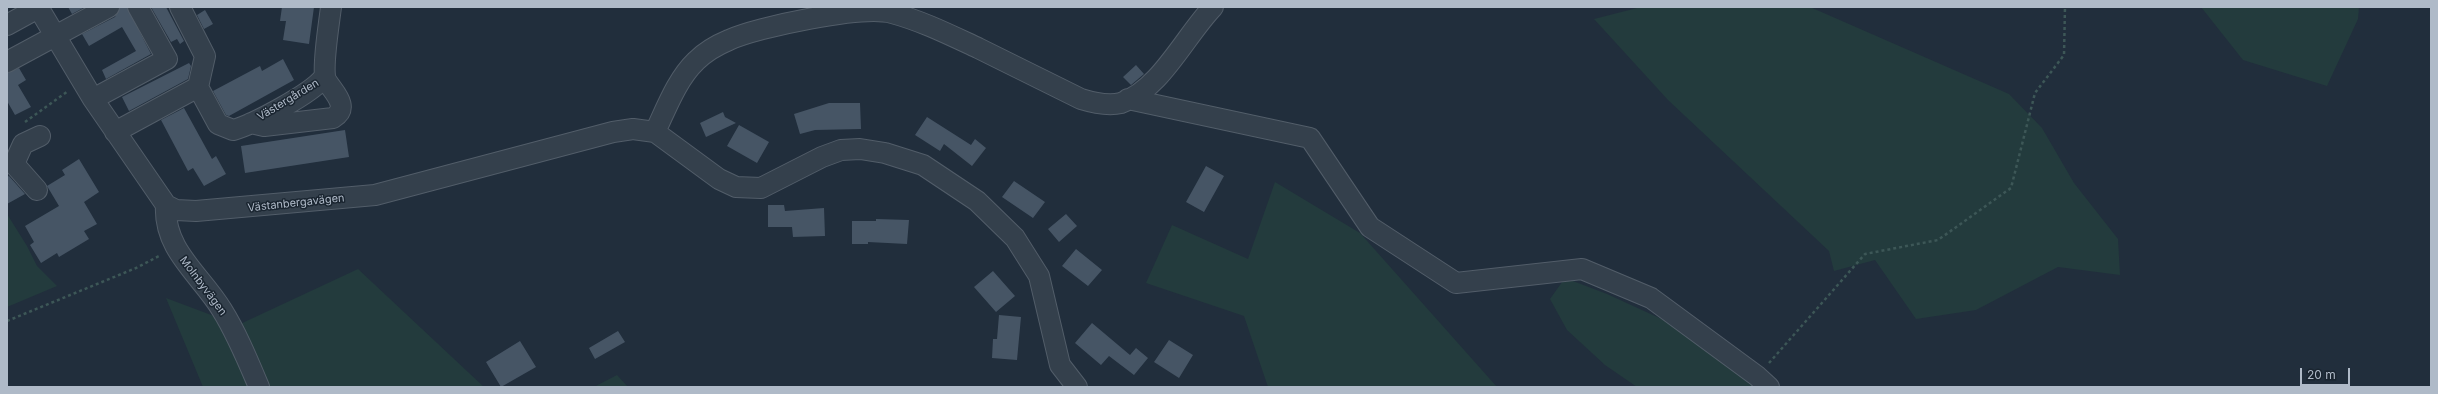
<!DOCTYPE html>
<meta charset="utf-8">
<style>
body{margin:0}
#map{position:relative;width:2438px;height:394px;overflow:hidden;background:#212e3c;font-family:Inter,sans-serif}
canvas{display:block}
.frame{position:absolute;inset:0;border:8px solid #afbac8;pointer-events:none}
.scale{position:absolute;left:2300px;top:368px;width:50px;height:18px;box-sizing:border-box;border:2px solid #afbac8;border-top:0;padding-left:5px;font-size:12px;line-height:14px;white-space:nowrap;color:#afbac8;-webkit-text-stroke:3px #1a2530;paint-order:stroke}
</style>
<div id="map">
<canvas width="2438" height="394"></canvas>
<div class="frame"></div>
<div class="scale">20 m</div>
</div>
<script>
const ctx = document.querySelector('canvas').getContext('2d');
ctx.lineJoin = 'round';
function fillPath(path, color) {
  ctx.fillStyle = color;
  ctx.fill(path, 'evenodd');
}
function strokePath(path, color, width, dash) {
  ctx.strokeStyle = color;
  ctx.lineWidth = width;
  ctx.lineCap = dash ? 'butt' : 'round';
  ctx.setLineDash(dash || []);
  ctx.stroke(path);
}
function label(font, color, halo, rows, align = 'center') {
  ctx.font = font + ' Inter,sans-serif';
  ctx.lineWidth = 3;
  ctx.setLineDash([]);
  ctx.textBaseline = 'middle';
  ctx.strokeStyle = halo;
  ctx.fillStyle = color;
  for (const [text, x, y, turn = 0] of rows) {
    ctx.save();
    ctx.translate(x, y);
    ctx.rotate((+turn || 0) * Math.PI / 180);
    ctx.textAlign = isNaN(turn) ? turn : align;
    if (halo) ctx.strokeText(text, 0, 0);
    ctx.fillText(text, 0, 0);
    ctx.restore();
  }
}
fillPath(new Path2D(`
 M 1641,7 L 1810,7 L 2009,94 L 2042,128 L 2074,183 L 2118,239 L 2120,275 L 2058,267 L 1976,310 L 1916,319 L 1875,260 L 1834,271 L 1829,251 L 1668,100 L 1594,19 Z
 M 2201,7 L 2359,7 L 2358,19 L 2327,86 L 2243,60 Z
 M 1275,182 L 1360,233 L 1497,387 L 1268,387 L 1244,316 L 1146,283 L 1172,225 L 1248,259 Z
 M 7,214 L 27,246 L 37,266 L 57,286 L 7,307 Z
 M 358,269 L 484,387 L 203,387 L 166,298 L 238,325 Z
 M 1565,278 L 1607,294 L 1681,328 L 1757,387 L 1637,387 L 1605,365 L 1567,330 L 1550,299 Z
 M 617,375 L 628,387 L 594,387 Z`), '#233b3d');
fillPath(new Path2D(`
 M 68,7 L 85,7 L 72,14 Z
 M 120,7 L 127,7 L 151,54 L 106,79 L 102,70 L 136,51 L 122,27 L 89,46 L 82,34 L 115,17 Z
 M 151,7 L 166,7 L 184,41 L 180,44 L 177,39 L 171,42 Z
 M 282,7 L 314,7 L 309,44 L 283,40 L 286,21 L 280,21 Z
 M 205,10 L 213,24 L 204,29 L 197,15 Z
 M 283,59 L 294,80 L 229,116 L 226,115 L 213,91 L 260,66 L 262,71 Z
 M 189,63 L 191,66 L 188,79 L 129,111 L 122,97 Z
 M 1136,65 L 1144,74 L 1131,85 L 1123,77 Z
 M 19,68 L 26,80 L 18,85 L 31,107 L 15,115 L 7,101 L 7,73 Z
 M 829,103 L 860,103 L 861,129 L 815,130 L 800,134 L 794,114 Z
 M 184,108 L 212,159 L 216,156 L 226,174 L 204,186 L 193,168 L 188,171 L 161,120 Z
 M 723,112 L 725,117 L 736,123 L 706,137 L 700,123 Z
 M 927,117 L 971,145 L 975,139 L 986,148 L 972,166 L 944,144 L 940,151 L 915,135 Z
 M 739,125 L 769,142 L 757,163 L 727,146 Z
 M 345,130 L 349,157 L 245,173 L 241,146 Z
 M 79,159 L 99,192 L 84,202 L 97,224 L 84,231 L 89,239 L 59,257 L 57,253 L 41,263 L 30,245 L 34,242 L 25,226 L 59,206 L 47,186 L 65,175 L 62,170 Z
 M 1206,166 L 1224,176 L 1204,212 L 1186,202 Z
 M 9,176 L 25,194 L 7,204 L 7,177 Z
 M 1014,181 L 1045,202 L 1033,218 L 1002,197 Z
 M 768,205 L 784,205 L 785,211 L 824,208 L 825,236 L 793,237 L 792,227 L 768,227 Z
 M 1066,214 L 1077,226 L 1059,242 L 1048,229 Z
 M 876,219 L 909,220 L 907,244 L 868,242 L 868,244 L 852,244 L 852,221 L 876,221 Z
 M 1076,249 L 1102,270 L 1088,286 L 1062,266 Z
 M 993,271 L 1015,296 L 996,312 L 974,287 Z
 M 999,315 L 1021,317 L 1017,360 L 992,358 L 993,339 L 997,339 Z
 M 1092,323 L 1130,355 L 1136,348 L 1148,358 L 1134,375 L 1109,356 L 1101,365 L 1075,343 Z
 M 618,331 L 625,342 L 595,359 L 589,348 Z
 M 1169,340 L 1193,355 L 1179,378 L 1154,362 Z
 M 520,341 L 536,367 L 501,387 L 486,362 Z`), '#465565');
const minor = new Path2D(`
 M 38,7 L 93,99 L 166,205 L 176,210 L 196,211 L 375,195 L 613,132 L 633,129 L 655,132 L 719,179 L 736,187 L 761,188 L 822,157 L 841,150 L 860,149 L 885,153 L 923,165 L 977,201 L 1015,238 L 1039,276 L 1060,365 L 1077,387
 M 7,25 L 38,8
 M 7,62 L 109,7
 M 198,87 L 218,124 L 233,130 C 252,125 313,93 324,77
 M 93,99 L 167,59 L 138,7
 M 1128,99 L 1310,138 L 1370,227 L 1456,283 L 1582,269 L 1651,298 L 1757,376 L 1769,387
 M 251,123 L 264,126 L 333,118 C 354,105 326,87 325,76 C 323,60 329,24 331,7
 M 115,132 L 198,87 L 205,56 L 180,7
 M 655,132 C 666,109 677,79 696,61 C 705,52 717,45 729,40 C 757,27 863,5 892,13 C 922,21 950,35 978,48 C 1013,65 1047,82 1081,99 C 1094,103 1108,106 1121,103 C 1160,90 1185,36 1213,7
 M 37,190 L 14,164 L 23,144 L 40,136
 M 166,205 C 163,250 201,275 222,310 C 237,334 248,361 259,387`);
strokePath(minor, '#525d69', 22);
strokePath(new Path2D(`
 M 25,122 L 68,91
 M 7,321 L 136,268 L 161,255
 M 1769,363 L 1865,254 L 1938,240 L 2011,188 L 2035,93 L 2064,55 L 2065,7`), '#3d5757', 2.5, [3, 3]);
strokePath(minor, '#34404c', 20);
label('11px', '#afbac8', '#1a2530', [
 ["Västergården",288,100,-31],
 ["Västanbergavägen",296,203,-6],
 ["Molnbyvägen",203,286,53]
]);
</script>
